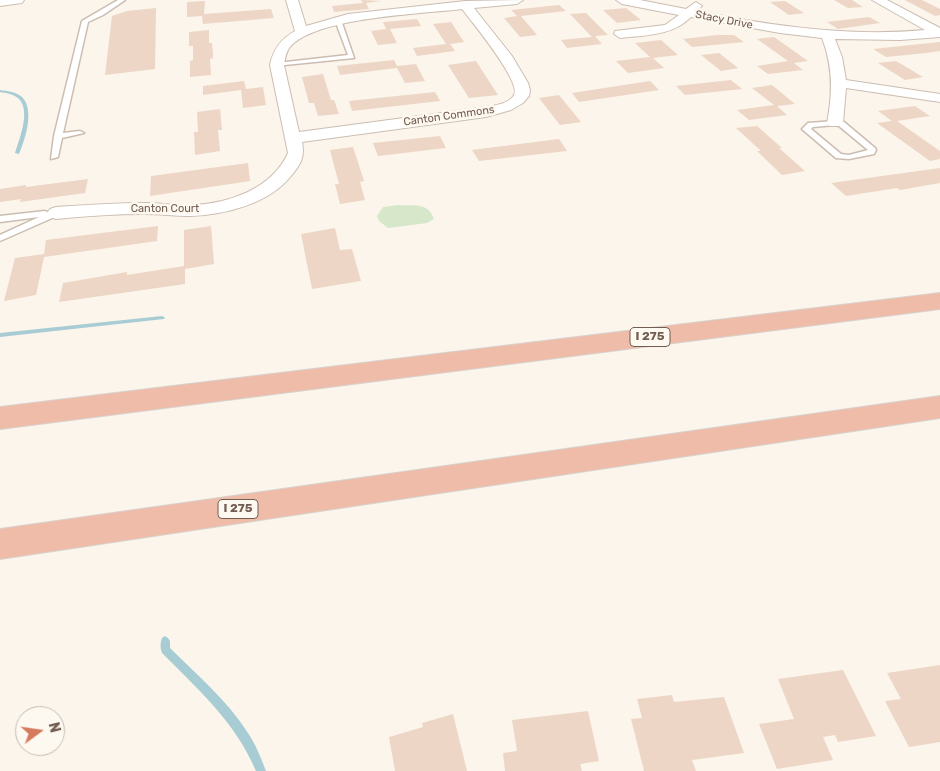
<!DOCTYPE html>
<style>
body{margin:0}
#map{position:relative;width:940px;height:771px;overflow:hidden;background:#fbf5eb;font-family:Rubik,sans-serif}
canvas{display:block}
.north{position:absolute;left:15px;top:706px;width:50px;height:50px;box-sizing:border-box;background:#fdf9f1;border:1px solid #c6bbb1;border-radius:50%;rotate:76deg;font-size:14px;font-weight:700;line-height:20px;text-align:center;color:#735d50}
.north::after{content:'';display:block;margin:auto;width:18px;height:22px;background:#d67a5e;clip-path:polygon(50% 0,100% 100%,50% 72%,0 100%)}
</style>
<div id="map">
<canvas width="940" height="771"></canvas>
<div class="north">N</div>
</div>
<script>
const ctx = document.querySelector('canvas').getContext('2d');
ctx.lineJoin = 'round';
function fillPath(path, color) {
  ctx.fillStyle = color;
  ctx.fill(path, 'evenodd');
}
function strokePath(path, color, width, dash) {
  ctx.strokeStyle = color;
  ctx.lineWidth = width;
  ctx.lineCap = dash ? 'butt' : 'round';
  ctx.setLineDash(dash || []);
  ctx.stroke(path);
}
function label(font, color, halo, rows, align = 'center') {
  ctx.font = font + ' Rubik,sans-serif';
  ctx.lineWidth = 5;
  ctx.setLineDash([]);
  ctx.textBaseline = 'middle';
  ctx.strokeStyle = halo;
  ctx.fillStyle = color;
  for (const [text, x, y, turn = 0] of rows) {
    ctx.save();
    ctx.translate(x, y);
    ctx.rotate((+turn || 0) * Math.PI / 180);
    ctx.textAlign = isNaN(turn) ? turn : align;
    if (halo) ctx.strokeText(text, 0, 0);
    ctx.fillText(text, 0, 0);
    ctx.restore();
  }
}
fillPath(new Path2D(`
 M 398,205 C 414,206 428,202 434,219 L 427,223 L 388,228 L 379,221 L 377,216 L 383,207 Z`), '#d6e7ca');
fillPath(new Path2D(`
 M 0,90 C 7,91 16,92 22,97 C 35,110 25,140 19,154 L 15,153 C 19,140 31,111 19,99 C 14,94 6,93 0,92 Z
 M 162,316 L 164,317 L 165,318 L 164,319 L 0,337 L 0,333 Z
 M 165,636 L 168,638 L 170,641 L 170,648 C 197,675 227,700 248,733 C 256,745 261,758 266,771 L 256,771 C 236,723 198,689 162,653 C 160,648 160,643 162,638 Z`), '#a8ccd3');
fillPath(new Path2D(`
 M 361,0 L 381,1 L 366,3 L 369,9 L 334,12 L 332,6 L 363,3 Z
 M 834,0 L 852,0 L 863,7 L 848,8 Z
 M 905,0 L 922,0 L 940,9 L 940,15 L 935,16 Z
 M 205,1 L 204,14 L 271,9 L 274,18 L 203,24 L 202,16 L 187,17 L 187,2 Z
 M 785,1 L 804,13 L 789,15 L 770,2 Z
 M 559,5 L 566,11 L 521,16 L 537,35 L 520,37 L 504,18 L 517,16 L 511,10 Z
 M 156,8 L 155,69 L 105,75 L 112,16 L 127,11 Z
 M 626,8 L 641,20 L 617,23 L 603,10 Z
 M 586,13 L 608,35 L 595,36 L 602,44 L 567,48 L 561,40 L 592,37 L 570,14 Z
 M 869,17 L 880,23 L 838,29 L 827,22 Z
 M 417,19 L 421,26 L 390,29 L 397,43 L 378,45 L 371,31 L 386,29 L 383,22 Z
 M 451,22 L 464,42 L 450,44 L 455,51 L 417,56 L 413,48 L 446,44 L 433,24 Z
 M 209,30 L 209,43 L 212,43 L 213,54 L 213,58 L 210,59 L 211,75 L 190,77 L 190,61 L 193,60 L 193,46 L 189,46 L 189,32 Z
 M 717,35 L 734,35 L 744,42 L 692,47 L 683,39 Z
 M 774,37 L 808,61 L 794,63 L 803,70 L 768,74 L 757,66 L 788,61 L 757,39 Z
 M 661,40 L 678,55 L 653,58 L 664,68 L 628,73 L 616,61 L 650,57 L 635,43 Z
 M 940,42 L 940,51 L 926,53 L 886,57 L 873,49 Z
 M 719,53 L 738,68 L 721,71 L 701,55 Z
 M 394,60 L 397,66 L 416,64 L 425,81 L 405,83 L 397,68 L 340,75 L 337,66 Z
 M 476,61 L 498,95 L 469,98 L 448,65 Z
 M 896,61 L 923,77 L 905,80 L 878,63 Z
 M 323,74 L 331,100 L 334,100 L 339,114 L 318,116 L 314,103 L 309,103 L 302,77 Z
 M 731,80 L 742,89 L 685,95 L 676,86 Z
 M 244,81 L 246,89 L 263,87 L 266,105 L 243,108 L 241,90 L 203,95 L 203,86 Z
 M 650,81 L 659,90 L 579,102 L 572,93 Z
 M 772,85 L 795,104 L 777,106 L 787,115 L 749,120 L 737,110 L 774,105 L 752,88 Z
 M 435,92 L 440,101 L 352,111 L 349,101 Z
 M 559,95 L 581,122 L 560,125 L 539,98 Z
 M 915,106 L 930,116 L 897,121 L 940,151 L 940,159 L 930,161 L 877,123 L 892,121 L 878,111 Z
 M 220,109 L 222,130 L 218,130 L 220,151 L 195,155 L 194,132 L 198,132 L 197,112 Z
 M 757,126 L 782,148 L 779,148 L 805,171 L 782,175 L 757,151 L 761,151 L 736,128 Z
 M 440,136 L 446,148 L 378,156 L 373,143 Z
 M 559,139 L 567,151 L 479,161 L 472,150 Z
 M 353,147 L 364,181 L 360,182 L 365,200 L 340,204 L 335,184 L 339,184 L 330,150 Z
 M 248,163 L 250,181 L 150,196 L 151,176 Z
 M 940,168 L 940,183 L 900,190 L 897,188 L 846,196 L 831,183 Z
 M 88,179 L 85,193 L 20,202 L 21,199 L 0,202 L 0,189 L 26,185 L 26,187 Z
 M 158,226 L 157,241 L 44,257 L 36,295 L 4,301 L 15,258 L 44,254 L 46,240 Z
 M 211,226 L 214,264 L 185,269 L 185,284 L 59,302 L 63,283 L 127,272 L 127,275 L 184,266 L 184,230 Z
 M 335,228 L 340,250 L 352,249 L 361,281 L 312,289 L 301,234 Z
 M 940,665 L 940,742 L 909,747 L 885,701 L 901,699 L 887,673 Z
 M 843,670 L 876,736 L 838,742 L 835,735 L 823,737 L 833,760 L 777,769 L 759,724 L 794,719 L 778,679 Z
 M 672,695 L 674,702 L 724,697 L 744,753 L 692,760 L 696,771 L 644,771 L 631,719 L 642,718 L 637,699 Z
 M 588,711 L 599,761 L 580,764 L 582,771 L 505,771 L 503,753 L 517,751 L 512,720 Z
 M 453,714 L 467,771 L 395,771 L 389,737 L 423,727 L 422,723 Z`), '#edd6c6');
const service = new Path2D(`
 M 118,0 L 125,0 L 103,15 L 88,22 L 63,133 L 80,131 L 84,133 L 62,138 L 58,157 L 51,159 L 54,136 L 82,21 Z
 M 338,18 L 341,20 L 354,58 L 275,66 L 274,65 L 277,63 L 348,55 L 335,20 Z
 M 835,121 L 844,122 L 875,148 L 876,150 L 874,154 L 849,159 L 836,158 L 802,129 L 808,123 ZM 835,125 L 839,126 L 868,150 L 849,155 L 841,154 L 811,129 L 813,127 Z
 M 56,210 L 60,213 L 59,215 L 0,241 L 0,235 L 39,217 L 0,222 L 0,216 L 45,211 L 49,213 Z`);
const minor = new Path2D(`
 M 286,0 L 298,0 L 306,26 L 348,14 L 465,1 L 523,0 L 517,4 L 474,8 L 512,56 L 528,83 L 530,90 L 529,96 L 523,103 L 511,110 L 486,117 L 302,142 C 305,157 301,164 291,176 C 269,204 224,215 190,216 C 175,216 160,214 144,214 C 115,214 85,216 56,219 L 50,217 L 47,213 L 50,209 L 56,207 C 86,205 115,203 145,203 C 160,203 176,206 191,205 C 228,204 272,189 288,153 L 270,65 C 273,49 281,39 295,31 ZM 462,9 C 472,22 522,82 514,95 C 510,103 494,106 486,107 L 299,132 L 284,65 C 285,58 286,52 290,47 C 316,17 422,14 462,9 Z
 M 616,0 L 640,0 L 686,9 L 696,2 L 702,6 L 697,11 C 773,26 848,37 925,30 L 872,0 L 887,0 L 940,28 L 940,37 L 900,40 L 835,39 L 842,57 L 846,80 L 940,94 L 940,102 L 846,88 L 843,123 L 840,126 L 830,126 L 827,123 C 833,93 833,66 822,38 L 780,33 L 691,17 C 672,36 646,35 620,38 L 614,34 L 615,31 L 665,25 L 679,15 L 622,4 Z`);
const secondary = new Path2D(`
 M 0,0 L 24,0 L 22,3 L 0,6 Z`);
const motorway = new Path2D(`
 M 940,293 L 940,309 L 0,429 L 0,407 Z
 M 940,396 L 940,418 L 0,559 L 0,529 Z`);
strokePath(service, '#ccbdb2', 3);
strokePath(minor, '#ccbdb2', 2);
strokePath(secondary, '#cebeb0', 2);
strokePath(motorway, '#d8d2ce', 2);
fillPath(service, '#fff');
fillPath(minor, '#fff');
fillPath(secondary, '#fff');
fillPath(motorway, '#eebca9');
label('11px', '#735d50', '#fdf9f1', [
 ["Stacy Drive",724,20,11],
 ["Canton Commons",449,116,-8],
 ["Canton Court",165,209]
]);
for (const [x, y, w] of [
 [650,337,40],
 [238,509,40]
]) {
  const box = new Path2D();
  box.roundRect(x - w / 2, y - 9.5, w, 19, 4);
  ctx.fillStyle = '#fdf9f1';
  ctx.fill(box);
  strokePath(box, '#735d50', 1);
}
label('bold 12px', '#735d50', null, [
 ["I 275",650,337],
 ["I 275",238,509]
]);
</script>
